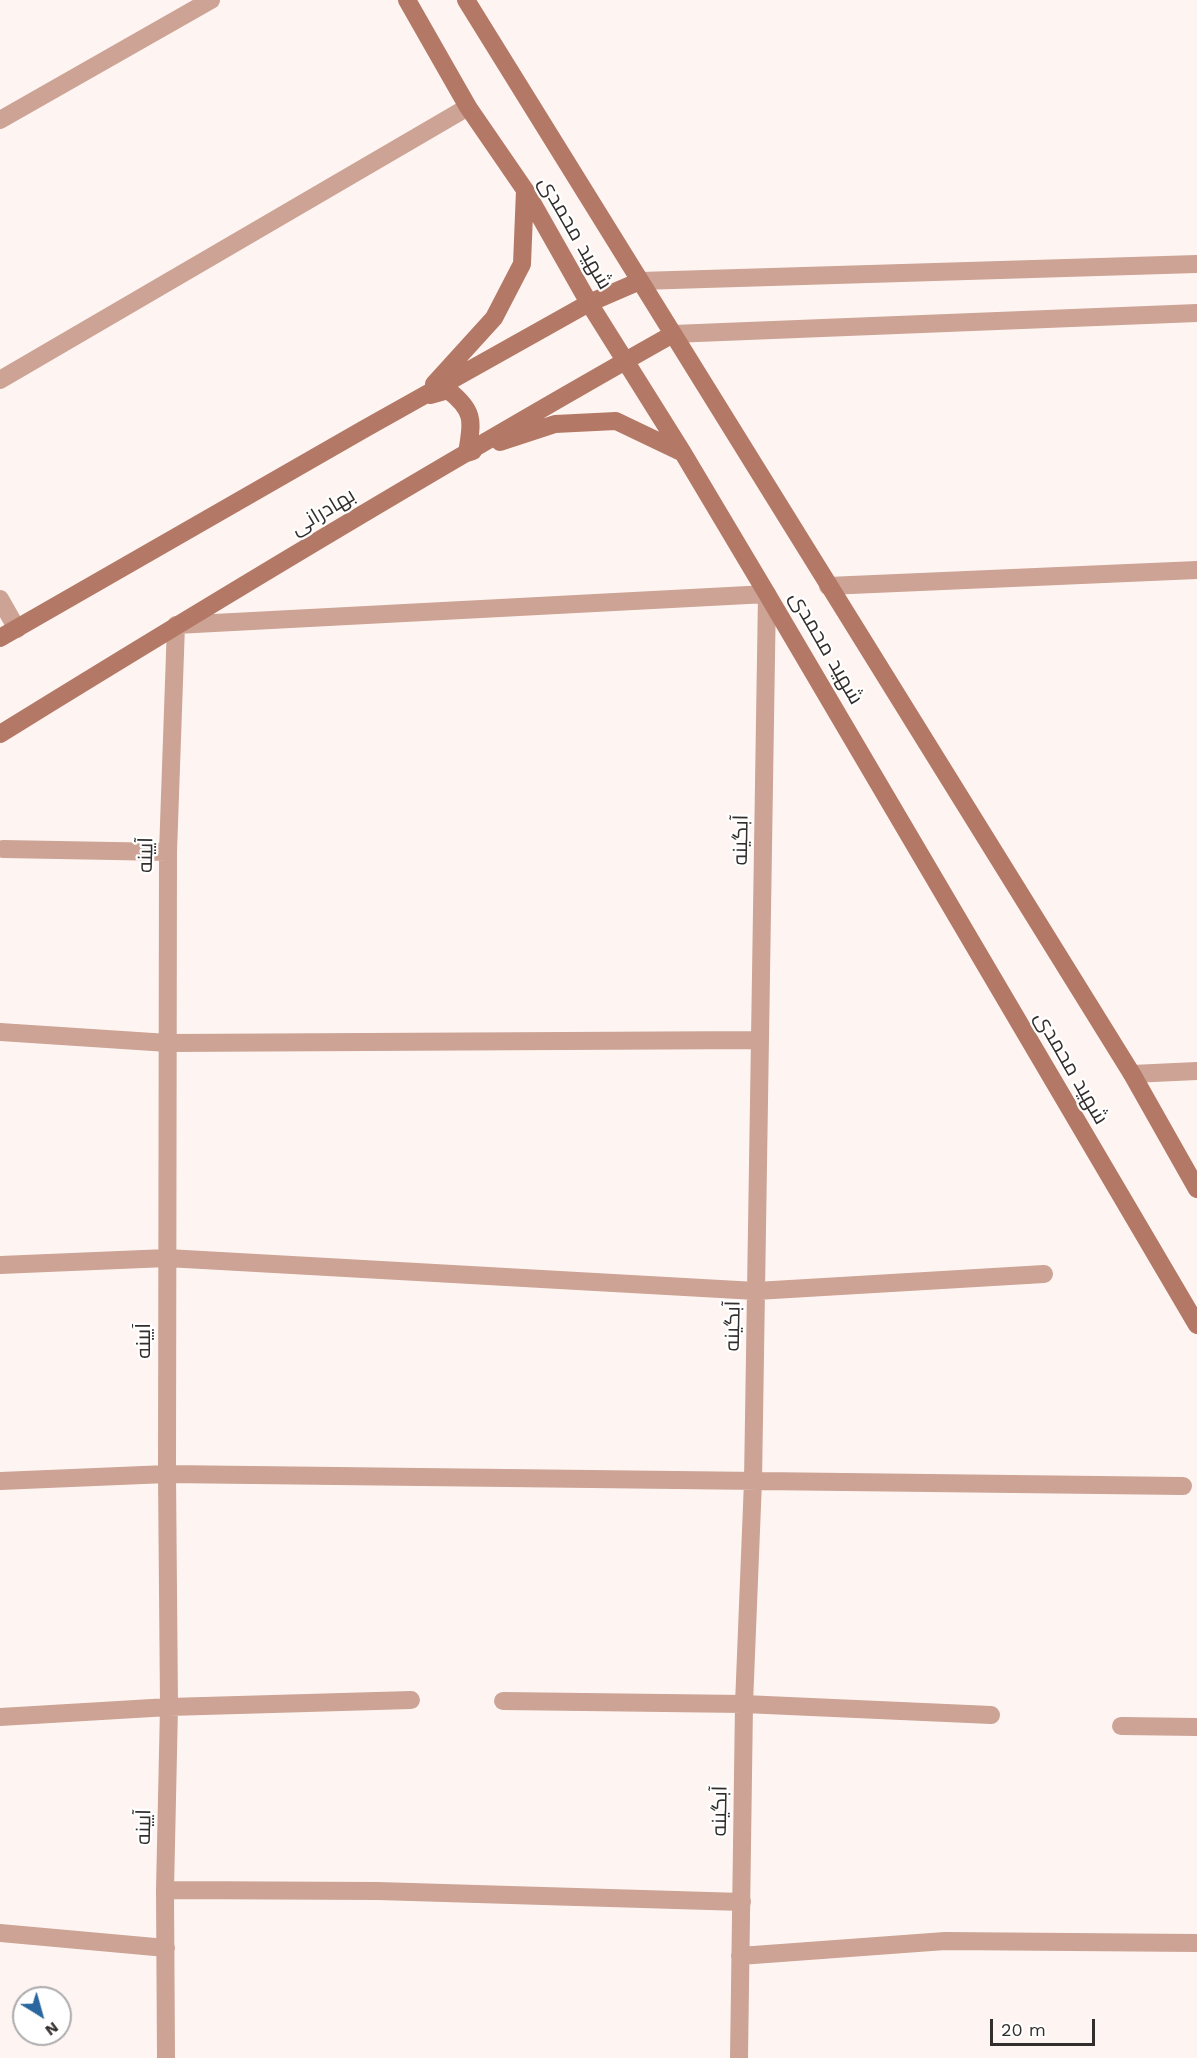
<!DOCTYPE html>
<meta charset="utf-8">
<style>
body{margin:0}
#map{position:relative;width:1197px;height:2058px;overflow:hidden;background:#fef5f2;font-family:"Work Sans",sans-serif}
canvas{display:block}
.north{position:absolute;left:12px;top:1986px;width:60px;height:60px;box-sizing:border-box;background:#fff;border:2px solid #adabab;border-radius:50%;rotate:143deg;font-size:16px;font-weight:700;line-height:24px;text-align:center;color:#322e2d}
.north::after{content:'';display:block;margin:auto;width:21px;height:27px;background:#2a679e;clip-path:polygon(50% 0,100% 100%,50% 72%,0 100%)}
.scale{position:absolute;left:990px;top:2019px;width:105px;height:27px;box-sizing:border-box;border:3px solid #322e2d;border-top:0;padding-left:8px;font-size:18px;line-height:21px;white-space:nowrap;color:#322e2d;-webkit-text-stroke:4px #fff;paint-order:stroke}
</style>
<div id="map">
<canvas width="1197" height="2058"></canvas>
<div class="north">N</div>
<div class="scale">20 m</div>
</div>
<script>
const ctx = document.querySelector('canvas').getContext('2d');
ctx.lineJoin = 'round';
function strokePath(path, color, width, dash) {
  ctx.strokeStyle = color;
  ctx.lineWidth = width;
  ctx.lineCap = dash ? 'butt' : 'round';
  ctx.setLineDash(dash || []);
  ctx.stroke(path);
}
function label(font, color, halo, rows, align = 'center') {
  ctx.font = font + ' "Work Sans",Cairo,sans-serif';
  ctx.lineWidth = 4.5;
  ctx.setLineDash([]);
  ctx.textBaseline = 'middle';
  ctx.strokeStyle = halo;
  ctx.fillStyle = color;
  for (const [text, x, y, turn = 0] of rows) {
    ctx.save();
    ctx.translate(x, y);
    ctx.rotate((+turn || 0) * Math.PI / 180);
    ctx.textAlign = isNaN(turn) ? turn : align;
    if (halo) ctx.strokeText(text, 0, 0);
    ctx.fillText(text, 0, 0);
    ctx.restore();
  }
}
strokePath(new Path2D(`
 M 0,120 L 211,0
 M 640,281 L 1197,264
 M 673,334 L 1197,313
 M 0,380 L 468,107
 M 828,586 L 1197,570
 M 0,599 L 17,629
 M 3,849 L 168,852
 M 0,1032 L 168,1043 L 760,1040
 M 1132,1074 L 1197,1071
 M 0,1265 L 167,1258 L 756,1291 L 1044,1274
 M 0,1481 L 167,1474 L 1183,1486
 M 503,1701 L 744,1704 L 991,1715
 M 0,1717 L 169,1707 L 411,1700
 M 1121,1726 L 1197,1727
 M 165,1890 L 378,1891 L 742,1902
 M 0,1933 L 166,1948
 M 740,1956 L 945,1941 L 1197,1943
 M 166,2058 L 165,1890 L 169,1707 L 167,1474 L 168,852 L 176,625 L 767,594 L 753,1481 L 744,1704 L 739,2058`), '#cca395', 18);
strokePath(new Path2D(`
 M 407,0 L 468,107 L 525,190 L 589,303 L 683,453 L 767,594 L 1197,1325
 M 466,0 L 1132,1074 L 1197,1189
 M 434,384 L 494,318 L 522,264 L 525,190
 M 430,395 L 448,390 C 476,412 472,422 467,453 L 473,451
 M 500,442 L 555,424 L 616,421 L 683,453
 M 0,638 L 366,428 L 589,303 L 640,281
 M 0,734 C 222,597 446,462 673,334`), '#b47966', 18);
label('21px', '#322e2d', '#fff', [
 ["شهید محمدی",575,233,60],
 ["بهادرانی",323,512,-31],
 ["شهید محمدی",826,648,60],
 ["آبگینه",741,840,-89],
 ["آیینه",146,855,-89],
 ["شهید محمدی",1071,1068,60],
 ["آبگینه",733,1326,-89],
 ["آیینه",144,1341,-90],
 ["آبگینه",720,1811,-89],
 ["آیینه",144,1827,-89]
]);
</script>
